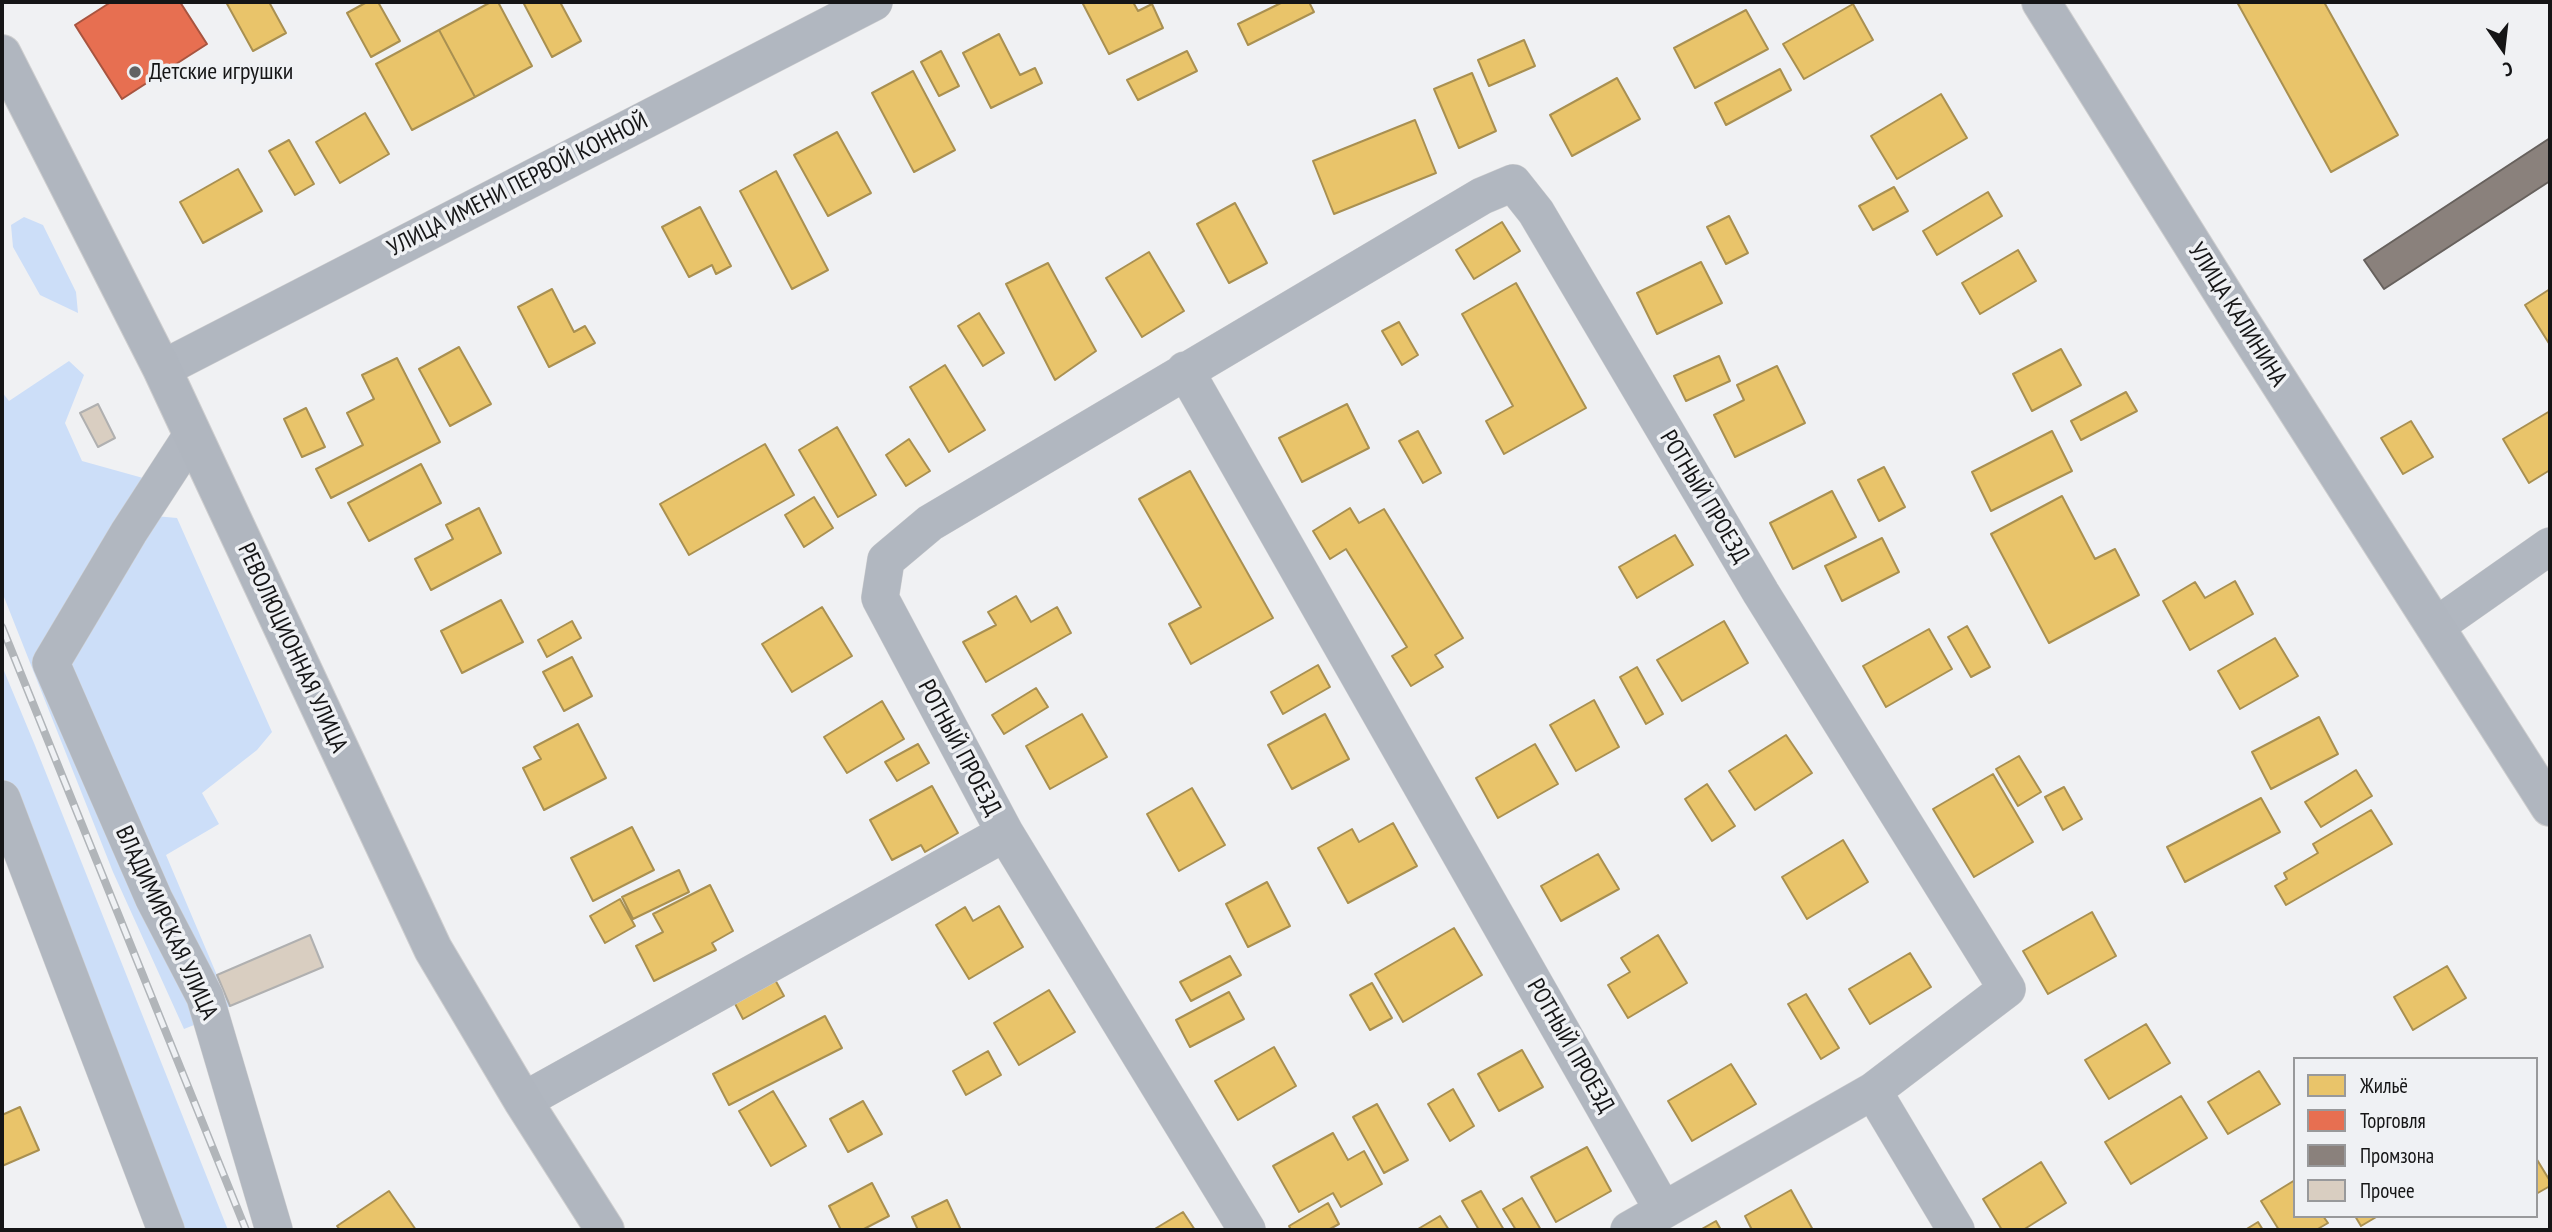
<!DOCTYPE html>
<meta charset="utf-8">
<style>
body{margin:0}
#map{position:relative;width:2552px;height:1232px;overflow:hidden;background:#f0f1f3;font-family:"PT Sans Narrow",sans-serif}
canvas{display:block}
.frame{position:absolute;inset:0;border:4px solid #151516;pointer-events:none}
.legend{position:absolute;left:2293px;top:1057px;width:245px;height:161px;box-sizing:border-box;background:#eff1f4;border:2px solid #98999b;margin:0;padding:9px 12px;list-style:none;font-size:21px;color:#151516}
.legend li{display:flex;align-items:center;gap:14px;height:35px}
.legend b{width:35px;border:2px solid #98999b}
.north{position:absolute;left:2468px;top:14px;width:70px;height:70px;-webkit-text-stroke:5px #eff1f4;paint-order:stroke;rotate:166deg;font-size:19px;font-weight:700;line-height:28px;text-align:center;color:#151516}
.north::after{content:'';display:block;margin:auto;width:24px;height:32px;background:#151516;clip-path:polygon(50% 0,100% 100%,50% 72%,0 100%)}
</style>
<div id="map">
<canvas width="2552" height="1232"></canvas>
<div class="frame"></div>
<ul class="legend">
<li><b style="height:19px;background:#e9c46a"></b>Жильё</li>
<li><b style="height:19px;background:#e76f51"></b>Торговля</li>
<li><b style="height:19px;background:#8a817c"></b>Промзона</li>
<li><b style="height:19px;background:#d9cec1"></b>Прочее</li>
</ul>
<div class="north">С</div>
</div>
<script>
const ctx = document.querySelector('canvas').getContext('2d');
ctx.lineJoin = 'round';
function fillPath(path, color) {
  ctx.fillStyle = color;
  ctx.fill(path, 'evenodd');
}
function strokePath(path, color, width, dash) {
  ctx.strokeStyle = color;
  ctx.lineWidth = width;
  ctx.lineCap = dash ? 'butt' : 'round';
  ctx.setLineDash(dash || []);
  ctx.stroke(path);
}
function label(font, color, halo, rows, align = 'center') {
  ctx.font = font + ' "PT Sans Narrow",sans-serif';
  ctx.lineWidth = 7;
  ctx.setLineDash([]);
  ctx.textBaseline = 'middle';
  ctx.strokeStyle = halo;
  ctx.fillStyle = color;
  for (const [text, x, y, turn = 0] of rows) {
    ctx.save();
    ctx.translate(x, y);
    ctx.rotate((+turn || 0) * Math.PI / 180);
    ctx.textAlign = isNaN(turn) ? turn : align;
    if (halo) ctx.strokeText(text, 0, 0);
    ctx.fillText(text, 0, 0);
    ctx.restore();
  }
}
fillPath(new Path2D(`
 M 24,217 L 43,225 L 76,292 L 78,313 L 40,295 L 13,247 L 11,225 Z
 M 69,361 L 84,375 L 65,423 L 82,461 L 143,478 L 42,658 L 199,1023 L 184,1029 L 113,872 L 2,592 L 2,392 L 9,401 Z
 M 155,516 L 177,518 L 272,732 L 257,750 L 202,793 L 219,824 L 166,855 L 230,1006 L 217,1015 L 58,662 Z
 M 2,666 L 34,743 L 228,1230 L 180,1230 L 2,781 Z`), '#ccdef8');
const homes = new Path2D(`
 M 226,2 L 269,2 L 286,33 L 253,51 Z
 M 367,2 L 378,2 L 400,41 L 371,57 L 347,13 Z
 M 491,2 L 498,2 L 532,66 L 475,97 L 439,30 Z
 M 523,2 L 560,2 L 581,41 L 552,57 Z
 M 1082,2 L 1133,2 L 1138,11 L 1152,4 L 1163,28 L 1109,54 Z
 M 1283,2 L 1309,2 L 1314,12 L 1248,45 L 1238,24 Z
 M 2237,2 L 2324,2 L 2398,135 L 2331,172 Z
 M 1853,4 L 1873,40 L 1804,79 L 1783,44 Z
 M 1746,10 L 1768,49 L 1695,88 L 1674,48 Z
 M 439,30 L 475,97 L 412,130 L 376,64 Z
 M 999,34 L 1020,75 L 1035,68 L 1042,83 L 991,108 L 963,53 Z
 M 1524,40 L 1535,66 L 1489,86 L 1478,60 Z
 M 941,51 L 959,86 L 939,96 L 921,62 Z
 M 1187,51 L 1197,71 L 1138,100 L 1127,80 Z
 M 1780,69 L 1791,90 L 1726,125 L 1715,103 Z
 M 913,71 L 955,150 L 914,172 L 872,93 Z
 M 1472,73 L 1496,131 L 1459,148 L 1434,89 Z
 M 1617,78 L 1640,119 L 1572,156 L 1550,115 Z
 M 1941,94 L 1967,138 L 1897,179 L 1871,136 Z
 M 365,113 L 389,154 L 340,183 L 316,142 Z
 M 1415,120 L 1436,173 L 1334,214 L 1313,161 Z
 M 837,132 L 871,193 L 828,216 L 794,155 Z
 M 289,140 L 314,184 L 295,195 L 269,151 Z
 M 238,169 L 262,211 L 203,243 L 180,202 Z
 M 776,171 L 828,270 L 792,289 L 740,191 Z
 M 1894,187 L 1908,211 L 1873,230 L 1859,206 Z
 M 1988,192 L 2002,216 L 1937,255 L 1923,231 Z
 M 1235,203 L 1267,263 L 1229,283 L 1197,224 Z
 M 700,207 L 731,266 L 716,274 L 712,265 L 689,277 L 662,227 Z
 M 1729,216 L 1748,253 L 1726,264 L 1707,227 Z
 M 1502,222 L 1520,251 L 1474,279 L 1456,250 Z
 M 2018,250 L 2036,281 L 1980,314 L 1962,283 Z
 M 1149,252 L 1184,311 L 1142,337 L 1106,278 Z
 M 1701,262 L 1722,303 L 1657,334 L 1637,293 Z
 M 1048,263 L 1096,351 L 1055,380 L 1006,284 Z
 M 1516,283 L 1586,408 L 1504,454 L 1486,421 L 1513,406 L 1462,314 Z
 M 552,289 L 574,332 L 585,326 L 595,343 L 549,367 L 518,307 Z
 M 2550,289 L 2550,345 L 2525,305 Z
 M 979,313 L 1004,353 L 983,366 L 958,326 Z
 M 1399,322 L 1418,355 L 1402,365 L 1382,331 Z
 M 459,347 L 491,404 L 450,426 L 419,369 Z
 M 2061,349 L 2081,385 L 2032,411 L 2013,374 Z
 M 1719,356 L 1730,381 L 1686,401 L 1674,376 Z
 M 397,358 L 440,442 L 331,498 L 316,469 L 363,445 L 347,413 L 374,399 L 362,375 Z
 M 945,365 L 985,430 L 949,452 L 910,387 Z
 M 1777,366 L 1805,423 L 1735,457 L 1714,415 L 1744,400 L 1737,385 Z
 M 2126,392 L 2137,411 L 2081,440 L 2071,421 Z
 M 1347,404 L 1369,448 L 1302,482 L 1279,438 Z
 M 306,408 L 325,447 L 302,457 L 284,419 Z
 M 2550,411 L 2550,470 L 2529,483 L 2503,439 Z
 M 2411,421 L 2433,457 L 2403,474 L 2381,438 Z
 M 837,427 L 876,495 L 838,517 L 799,450 Z
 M 1418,431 L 1441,473 L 1423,483 L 1399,441 Z
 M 2052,431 L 2072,471 L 1991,511 L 1972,472 Z
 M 909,439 L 930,471 L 906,486 L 886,455 Z
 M 765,444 L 794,495 L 689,555 L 660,504 Z
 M 421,464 L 441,503 L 369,541 L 348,503 Z
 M 1884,467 L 1905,507 L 1879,521 L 1858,480 Z
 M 1190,471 L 1273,618 L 1191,664 L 1169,624 L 1201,607 L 1139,499 Z
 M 1832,491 L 1856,537 L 1793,569 L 1770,523 Z
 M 2062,496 L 2095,559 L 2115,549 L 2139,595 L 2049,643 L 1991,534 Z
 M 814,497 L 833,528 L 804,547 L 785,515 Z
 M 479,508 L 501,553 L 431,590 L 415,559 L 453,539 L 446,525 Z
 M 1350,508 L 1359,523 L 1384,509 L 1463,638 L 1435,655 L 1443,667 L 1411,686 L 1392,656 L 1407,647 L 1346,549 L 1330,559 L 1313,531 Z
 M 1675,535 L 1693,565 L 1637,598 L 1619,567 Z
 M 1882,538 L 1899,572 L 1842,601 L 1825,566 Z
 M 2235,581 L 2253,614 L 2190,650 L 2163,601 L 2195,582 L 2205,598 Z
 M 1016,596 L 1031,622 L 1057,607 L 1071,633 L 986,682 L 963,642 L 996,625 L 988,612 Z
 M 501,600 L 523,642 L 462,673 L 441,631 Z
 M 822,607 L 852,656 L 792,692 L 762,644 Z
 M 572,621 L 581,638 L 547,657 L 538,640 Z
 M 1724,621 L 1748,663 L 1682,701 L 1657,660 Z
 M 1967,626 L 1990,667 L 1971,677 L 1948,637 Z
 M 1929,629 L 1952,669 L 1886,707 L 1863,666 Z
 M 2275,638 L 2298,676 L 2240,709 L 2218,671 Z
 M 572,657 L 592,696 L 564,711 L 543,672 Z
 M 1318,665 L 1330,687 L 1283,714 L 1271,692 Z
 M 1637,667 L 1663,714 L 1646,724 L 1620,677 Z
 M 1036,688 L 1048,707 L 1004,734 L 992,715 Z
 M 1594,700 L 1619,747 L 1576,771 L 1550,725 Z
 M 882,701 L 904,739 L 847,773 L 824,737 Z
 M 1082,714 L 1107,757 L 1050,789 L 1026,746 Z
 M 1325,714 L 1349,759 L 1292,789 L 1268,745 Z
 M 2319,717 L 2338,754 L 2271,789 L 2252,752 Z
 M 578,724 L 606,778 L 544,810 L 523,768 L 541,759 L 534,747 Z
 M 1786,735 L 1812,773 L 1755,810 L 1729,771 Z
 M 918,744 L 929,763 L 897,781 L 885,762 Z
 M 1535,744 L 1558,784 L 1498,818 L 1476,778 Z
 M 2019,756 L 2041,792 L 2018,806 L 1996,769 Z
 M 2356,770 L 2372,796 L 2321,827 L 2305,802 Z
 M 1993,774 L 2033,842 L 1974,877 L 1933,809 Z
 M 1707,784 L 1735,826 L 1712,841 L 1685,799 Z
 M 932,786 L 958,833 L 925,852 L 921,845 L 892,860 L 870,820 Z
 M 2064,787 L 2082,819 L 2063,830 L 2045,797 Z
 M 1192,788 L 1225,845 L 1179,871 L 1147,814 Z
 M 2261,798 L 2280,832 L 2185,882 L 2167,847 Z
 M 2371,810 L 2392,844 L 2286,905 L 2275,886 L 2287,879 L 2284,873 L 2318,853 L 2313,844 Z
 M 1393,823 L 1417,866 L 1348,903 L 1318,848 L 1352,829 L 1359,842 Z
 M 632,827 L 654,870 L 593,901 L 571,858 Z
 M 1843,840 L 1868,882 L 1807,919 L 1782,877 Z
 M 1598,854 L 1619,889 L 1561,921 L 1541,886 Z
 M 679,870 L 689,892 L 633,919 L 622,897 Z
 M 1267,882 L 1290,926 L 1248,947 L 1226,904 Z
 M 710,885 L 733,931 L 712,943 L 716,950 L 654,981 L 636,946 L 663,932 L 653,914 Z
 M 620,899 L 635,926 L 605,943 L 590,916 Z
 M 999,906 L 1023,947 L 969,979 L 936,925 L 965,907 L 973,921 Z
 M 2092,912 L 2116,956 L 2048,994 L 2023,951 Z
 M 1454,928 L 1482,975 L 1403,1022 L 1375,974 Z
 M 1658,935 L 1687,983 L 1628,1018 L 1608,985 L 1630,972 L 1621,958 Z
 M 1910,953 L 1931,987 L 1870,1024 L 1849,989 Z
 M 1230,956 L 1241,975 L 1191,1001 L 1180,982 Z
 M 2447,966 L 2466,998 L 2413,1030 L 2394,997 Z
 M 773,976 L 784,996 L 743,1019 L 732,998 Z
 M 1372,983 L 1392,1018 L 1370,1030 L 1350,995 Z
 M 1049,990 L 1075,1032 L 1019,1065 L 994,1023 Z
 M 1229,992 L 1244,1019 L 1190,1047 L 1176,1020 Z
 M 1806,994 L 1839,1048 L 1821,1059 L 1788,1004 Z
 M 825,1016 L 842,1048 L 729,1105 L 713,1074 Z
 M 2146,1024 L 2170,1063 L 2109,1099 L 2085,1060 Z
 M 1274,1047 L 1296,1086 L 1238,1120 L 1215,1081 Z
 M 1522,1050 L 1543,1087 L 1499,1111 L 1478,1074 Z
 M 988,1051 L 1001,1075 L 966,1095 L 953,1071 Z
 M 1731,1064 L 1756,1104 L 1692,1141 L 1668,1101 Z
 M 2259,1071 L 2280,1104 L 2228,1134 L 2208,1102 Z
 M 1453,1089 L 1474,1126 L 1450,1141 L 1428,1104 Z
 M 773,1091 L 806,1146 L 771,1166 L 739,1111 Z
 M 2181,1096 L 2207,1138 L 2131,1184 L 2105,1142 Z
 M 863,1101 L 882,1134 L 848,1152 L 830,1119 Z
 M 1377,1104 L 1408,1160 L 1384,1173 L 1353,1117 Z
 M 20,1107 L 39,1150 L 2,1166 L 2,1115 Z
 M 1333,1133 L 1348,1160 L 1364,1151 L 1382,1184 L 1341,1207 L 1333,1193 L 1299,1212 L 1273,1166 Z
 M 1587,1147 L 1611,1191 L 1556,1222 L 1531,1177 Z
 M 2536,1158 L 2550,1181 L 2550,1186 L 2536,1194 Z
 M 2041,1162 L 2066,1203 L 2023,1230 L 2002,1230 L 1983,1199 Z
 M 2295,1180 L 2295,1216 L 2323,1216 L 2328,1223 L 2316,1230 L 2279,1230 L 2261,1201 Z
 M 872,1183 L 889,1216 L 862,1230 L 841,1230 L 829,1206 Z
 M 1791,1190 L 1813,1230 L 1752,1230 L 1745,1216 Z
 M 389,1191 L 416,1230 L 340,1230 L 337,1226 Z
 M 1481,1191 L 1504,1230 L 1479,1230 L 1462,1201 Z
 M 1522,1198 L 1541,1230 L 1516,1230 L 1503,1209 Z
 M 947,1200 L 961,1230 L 918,1230 L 912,1217 Z
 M 1328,1203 L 1339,1224 L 1328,1230 L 1291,1230 L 1289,1226 Z
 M 1183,1212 L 1195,1230 L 1153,1230 Z
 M 1440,1216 L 1449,1230 L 1419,1230 L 1418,1229 Z
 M 2355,1216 L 2378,1216 L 2361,1226 Z
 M 1716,1221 L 1721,1230 L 1700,1230 Z
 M 2258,1222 L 2263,1230 L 2245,1230 Z`);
fillPath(homes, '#e9c46a');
strokePath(homes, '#a99051', 2);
const shops = new Path2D(`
 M 111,2 L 180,2 L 207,44 L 122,99 L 75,25 Z`);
fillPath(shops, '#e76f51');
strokePath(shops, '#a8543f', 2);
const industry = new Path2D(`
 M 2550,138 L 2550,181 L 2384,289 L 2364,260 Z`);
fillPath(industry, '#8a817c');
strokePath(industry, '#67615d', 2);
const building = new Path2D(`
 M 98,404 L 115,438 L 98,447 L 80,413 Z
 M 310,935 L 323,967 L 230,1006 L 217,975 Z`);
fillPath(building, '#d9cec1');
strokePath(building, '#b0b0b0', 2);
const street = new Path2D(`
 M 162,369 L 874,2
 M 1185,370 L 1663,1210
 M 192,435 L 129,532 L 51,663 L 154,899 L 205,997 L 274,1230
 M 2436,626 L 2550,546
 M 2,799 L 166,1230
 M 1873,1091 L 1956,1230
 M 523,1101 L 1005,833
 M 1247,1230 L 1005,833 L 880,598 L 886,560 L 930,523 L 1482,196 L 1513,183 L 1536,212 L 1761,593 L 2007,989 L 1873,1091 L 1629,1230`);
const secondary = new Path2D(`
 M 2041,2 L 2239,319 L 2550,807
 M 2,54 L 162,369 L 433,949 L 523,1101 L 605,1230`);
strokePath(street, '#cececf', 38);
strokePath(secondary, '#cececf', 40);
strokePath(street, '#b1b7c0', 37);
strokePath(secondary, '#b0b6bf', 38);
const rail = new Path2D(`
 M 2,627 L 246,1230`);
strokePath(rail, '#b1b5b9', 8);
strokePath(rail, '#eff1f4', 5, [16]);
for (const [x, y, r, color] of [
 [135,72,7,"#626263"]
]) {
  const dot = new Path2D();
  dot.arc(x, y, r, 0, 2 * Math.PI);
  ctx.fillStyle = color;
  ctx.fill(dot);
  strokePath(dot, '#eff1f4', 2.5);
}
label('24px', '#151516', '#eff1f4', [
 ["Детские игрушки",149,72]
], 'left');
label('24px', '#151516', '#eff1f4', [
 ["УЛИЦА ИМЕНИ ПЕРВОЙ КОННОЙ",518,185,-27],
 ["УЛИЦА КАЛИНИНА",2237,315,58],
 ["РОТНЫЙ ПРОЕЗД",1704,497,59],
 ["РЕВОЛЮЦИОННАЯ УЛИЦА",292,648,65],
 ["РОТНЫЙ ПРОЕЗД",959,748,62],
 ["ВЛАДИМИРСКАЯ УЛИЦА",166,923,65],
 ["РОТНЫЙ ПРОЕЗД",1570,1046,60]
]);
</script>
